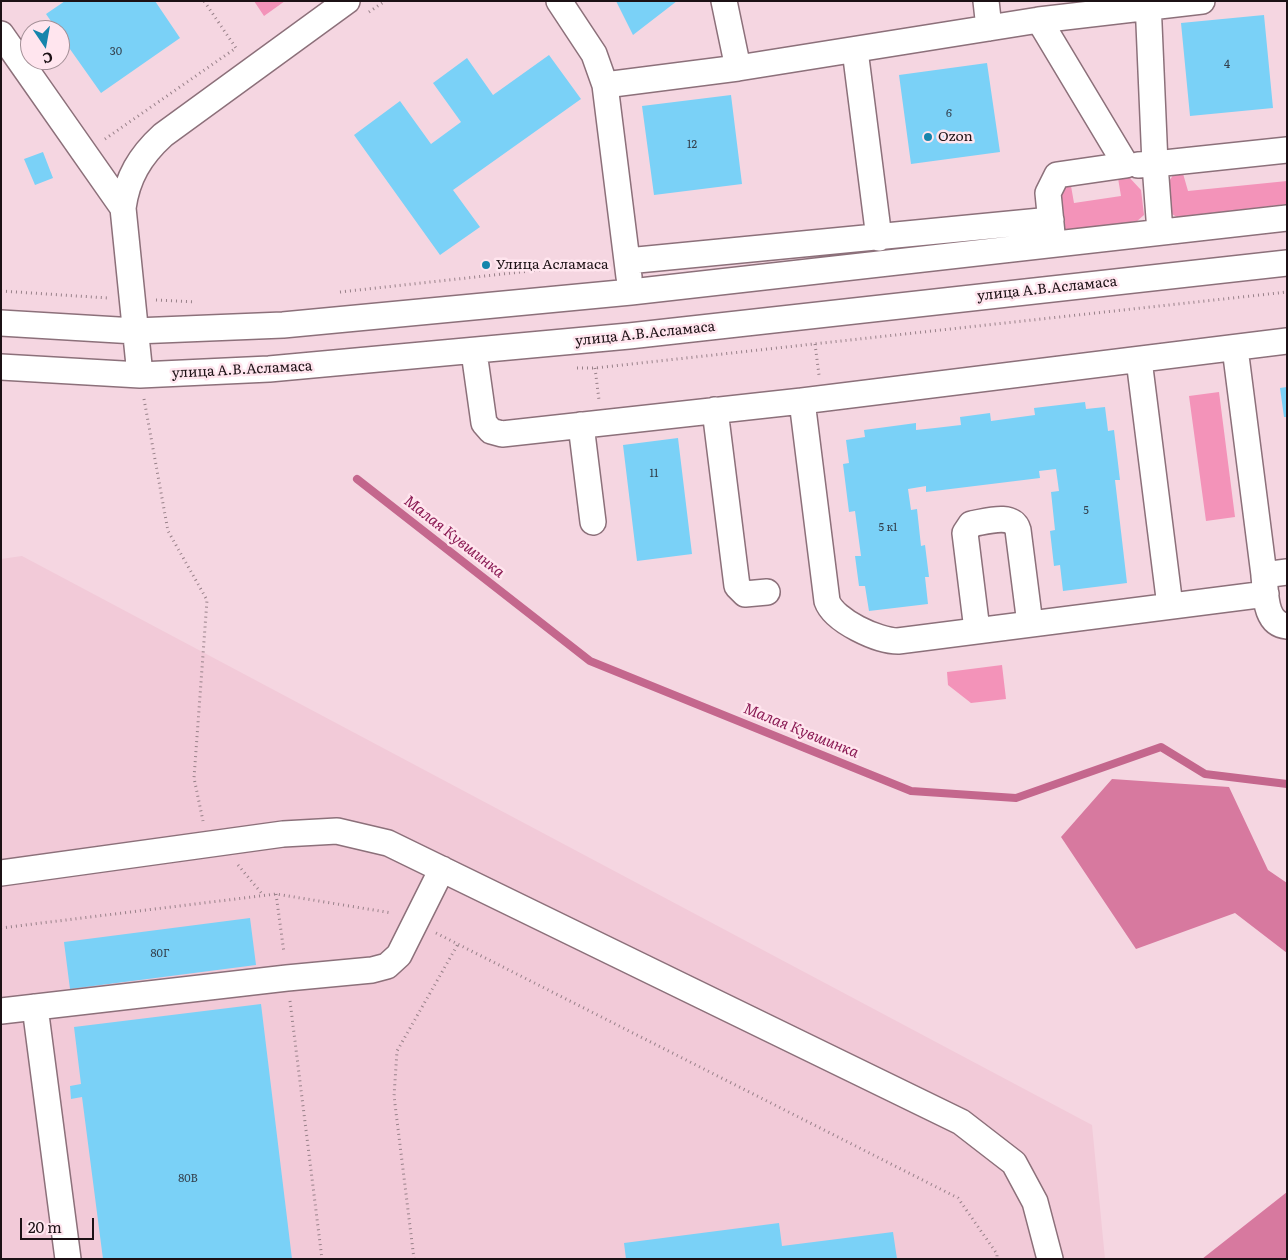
<!DOCTYPE html>
<meta charset="utf-8">
<style>
body{margin:0}
#map{position:relative;width:1288px;height:1260px;overflow:hidden;background:#f5d6e1;font-family:Literata,serif}
canvas{display:block}
.frame{position:absolute;inset:0;border:2px solid #1c1115;pointer-events:none}
.north{position:absolute;left:20px;top:20px;width:50px;height:50px;box-sizing:border-box;background:#ffe5ee;border:1px solid #a49097;border-radius:50%;rotate:168deg;font-size:14px;font-weight:700;line-height:20px;text-align:center;color:#1c1115}
.north::after{content:'';display:block;margin:auto;width:18px;height:22px;background:#1685ac;clip-path:polygon(50% 0,100% 100%,50% 72%,0 100%)}
.scale{position:absolute;left:20px;top:1218px;width:74px;height:22px;box-sizing:border-box;border:2px solid #1c1115;border-top:0;padding-left:6px;font-size:15px;line-height:18px;white-space:nowrap;color:#1c1115;-webkit-text-stroke:4px #ffe5ee;paint-order:stroke}
</style>
<div id="map">
<canvas width="1288" height="1260"></canvas>
<div class="frame"></div>
<div class="north">С</div>
<div class="scale">20 m</div>
</div>
<script>
const ctx = document.querySelector('canvas').getContext('2d');
ctx.lineJoin = 'round';
function fillPath(path, color) {
  ctx.fillStyle = color;
  ctx.fill(path, 'evenodd');
}
function strokePath(path, color, width, dash) {
  ctx.strokeStyle = color;
  ctx.lineWidth = width;
  ctx.lineCap = dash ? 'butt' : 'round';
  ctx.setLineDash(dash || []);
  ctx.stroke(path);
}
function label(font, color, halo, rows, align = 'center') {
  ctx.font = font + ' Literata,serif';
  ctx.lineWidth = 5;
  ctx.setLineDash([]);
  ctx.textBaseline = 'middle';
  ctx.strokeStyle = halo;
  ctx.fillStyle = color;
  for (const [text, x, y, turn = 0] of rows) {
    ctx.save();
    ctx.translate(x, y);
    ctx.rotate((+turn || 0) * Math.PI / 180);
    ctx.textAlign = isNaN(turn) ? turn : align;
    if (halo) ctx.strokeText(text, 0, 0);
    ctx.fillText(text, 0, 0);
    ctx.restore();
  }
}
fillPath(new Path2D(`
 M 22,556 L 1092,1125 L 1105,1259 L 1,1259 L 1,559 Z`), '#f2cad8');
fillPath(new Path2D(`
 M 254,1 L 285,1 L 264,16 Z
 M 1182,170 L 1188,191 L 1287,181 L 1287,204 L 1177,217 L 1170,213 L 1168,183 L 1175,172 Z
 M 1128,176 L 1141,190 L 1144,215 L 1136,222 L 1068,231 L 1063,228 L 1058,200 L 1063,187 L 1071,186 L 1074,203 L 1121,196 L 1118,178 Z
 M 1219,392 L 1235,517 L 1206,521 L 1189,396 Z
 M 1002,665 L 1006,699 L 971,703 L 948,685 L 947,672 Z`), '#f393b9');
fillPath(new Path2D(`
 M 1112,779 L 1229,787 L 1268,870 L 1287,883 L 1287,953 L 1235,913 L 1136,949 L 1061,837 Z
 M 1287,1192 L 1287,1259 L 1202,1259 Z`), '#d7799f');
strokePath(new Path2D(`
 M 357,479 L 590,661 L 911,791 L 1016,798 L 1161,747 L 1205,774 L 1287,784`), '#c4678d', 8);
fillPath(new Path2D(`
 M 65,1 L 155,1 L 180,38 L 101,93 L 60,35 L 60,30 L 57,30 L 46,14 Z
 M 616,1 L 677,1 L 633,35 Z
 M 1264,15 L 1273,108 L 1190,116 L 1181,23 Z
 M 549,55 L 581,99 L 453,190 L 480,227 L 440,255 L 354,135 L 400,101 L 431,144 L 461,122 L 433,83 L 467,58 L 493,95 Z
 M 987,63 L 1000,152 L 911,164 L 899,75 Z
 M 731,95 L 742,184 L 654,195 L 642,106 Z
 M 43,152 L 53,178 L 35,185 L 24,159 Z
 M 1287,387 L 1287,417 L 1284,417 L 1280,388 Z
 M 1085,402 L 1086,409 L 1105,407 L 1108,431 L 1114,430 L 1120,480 L 1115,480 L 1127,583 L 1063,591 L 1060,565 L 1054,566 L 1050,531 L 1055,530 L 1051,492 L 1059,491 L 1056,469 L 1039,471 L 1040,478 L 926,492 L 926,486 L 908,489 L 911,510 L 917,509 L 921,546 L 925,545 L 929,577 L 925,577 L 928,604 L 869,611 L 865,586 L 859,586 L 855,556 L 861,556 L 855,511 L 849,512 L 843,464 L 849,463 L 846,440 L 865,437 L 864,430 L 916,423 L 916,430 L 935,428 L 961,425 L 960,417 L 990,413 L 991,421 L 1035,415 L 1034,408 Z
 M 678,438 L 692,554 L 637,561 L 623,445 Z
 M 250,918 L 256,965 L 70,989 L 64,942 Z
 M 261,1004 L 292,1259 L 103,1259 L 82,1097 L 71,1099 L 70,1086 L 81,1084 L 74,1027 Z
 M 779,1223 L 782,1246 L 893,1232 L 897,1259 L 626,1259 L 624,1243 Z`), '#7ad1f7');
const minor = new Path2D(`
 M 559,1 L 594,54 L 605,85 L 629,277
 M 724,1 L 738,68
 M 986,1 L 989,28
 M 1039,20 L 1202,1
 M 1,34 L 123,208
 M 855,50 L 879,238
 M 605,85 L 738,68 L 1039,20 L 1126,165 L 1057,175 L 1048,193 L 1053,244
 M 1138,165 L 1155,164 L 1148,1
 M 1160,232 L 1155,164 L 1287,150
 M 627,261 L 1051,220
 M 1,323 L 135,331 L 283,325 L 631,292 L 1287,218
 M 1235,348 L 1264,575 L 1287,572
 M 474,352 L 484,423 L 491,431 L 502,434 L 802,401 L 1287,341
 M 1139,360 L 1170,606
 M 1,367 L 140,375 L 269,369 L 629,336 L 1287,263
 M 140,375 L 123,208 C 127,178 140,156 163,135 L 347,1
 M 802,401 L 827,601 C 834,621 878,641 898,641 L 1266,594
 M 715,410 L 737,586 L 745,594 L 767,592
 M 581,425 L 593,522
 M 1264,576 C 1266,593 1264,624 1287,626
 M 977,630 L 965,533 L 971,524 C 985,522 1013,512 1018,530 L 1030,624
 M 1,873 L 283,834 L 337,831 L 388,843 L 961,1122 L 1014,1163 L 1035,1202 L 1050,1259
 M 35,1007 L 68,1259
 M 1,1011 L 287,978 L 372,970 L 387,966 L 399,955 L 442,869`);
strokePath(minor, '#8c707a', 28);
strokePath(new Path2D(`
 M 369,12 L 385,1
 M 105,139 L 236,48 L 204,1
 M 1,291 L 108,298
 M 340,292 L 602,263
 M 156,300 L 195,302
 M 815,344 L 819,375
 M 577,368 L 595,368 L 1287,292
 M 595,368 L 599,400
 M 144,399 L 168,531 L 207,600 L 194,778 L 203,821
 M 238,865 L 263,895
 M 276,894 L 284,953
 M 1,928 L 276,894 L 392,913
 M 436,933 L 958,1198 L 997,1254 L 997,1259
 M 290,1001 L 322,1259
 M 414,1259 L 394,1096 L 397,1051 L 458,944`), '#988189', 3, [1, 4]);
strokePath(minor, '#fff', 25);
for (const [x, y, r, color] of [
 [928,137,5,"#1685ac"],
 [486,265,5,"#1685ac"]
]) {
  const dot = new Path2D();
  dot.arc(x, y, r, 0, 2 * Math.PI);
  ctx.fillStyle = color;
  ctx.fill(dot);
  strokePath(dot, '#ffe5ee', 2);
}
label('11px', '#34414e', null, [
 ["30",116,52],
 ["4",1227,65],
 ["6",949,114],
 ["12",692,145],
 ["11",654,474],
 ["5",1086,511],
 ["5 к1",888,528],
 ["80Г",160,954],
 ["80В",188,1179]
]);
label('14px', '#1c1115', '#ffe5ee', [
 ["Ozon",938,137],
 ["Улица Асламаса",496,265]
], 'left');
label('14px', '#1c1115', '#ffe5ee', [
 ["улица А.В.Асламаса",1047,289,-6],
 ["улица А.В.Асламаса",645,334,-6],
 ["улица А.В.Асламаса",242,370,-3]
]);
label('italic 15px', '#8b1b54', '#ffe5ee', [
 ["Малая Кувшинка",454,537,38],
 ["Малая Кувшинка",801,731,22]
]);
</script>
